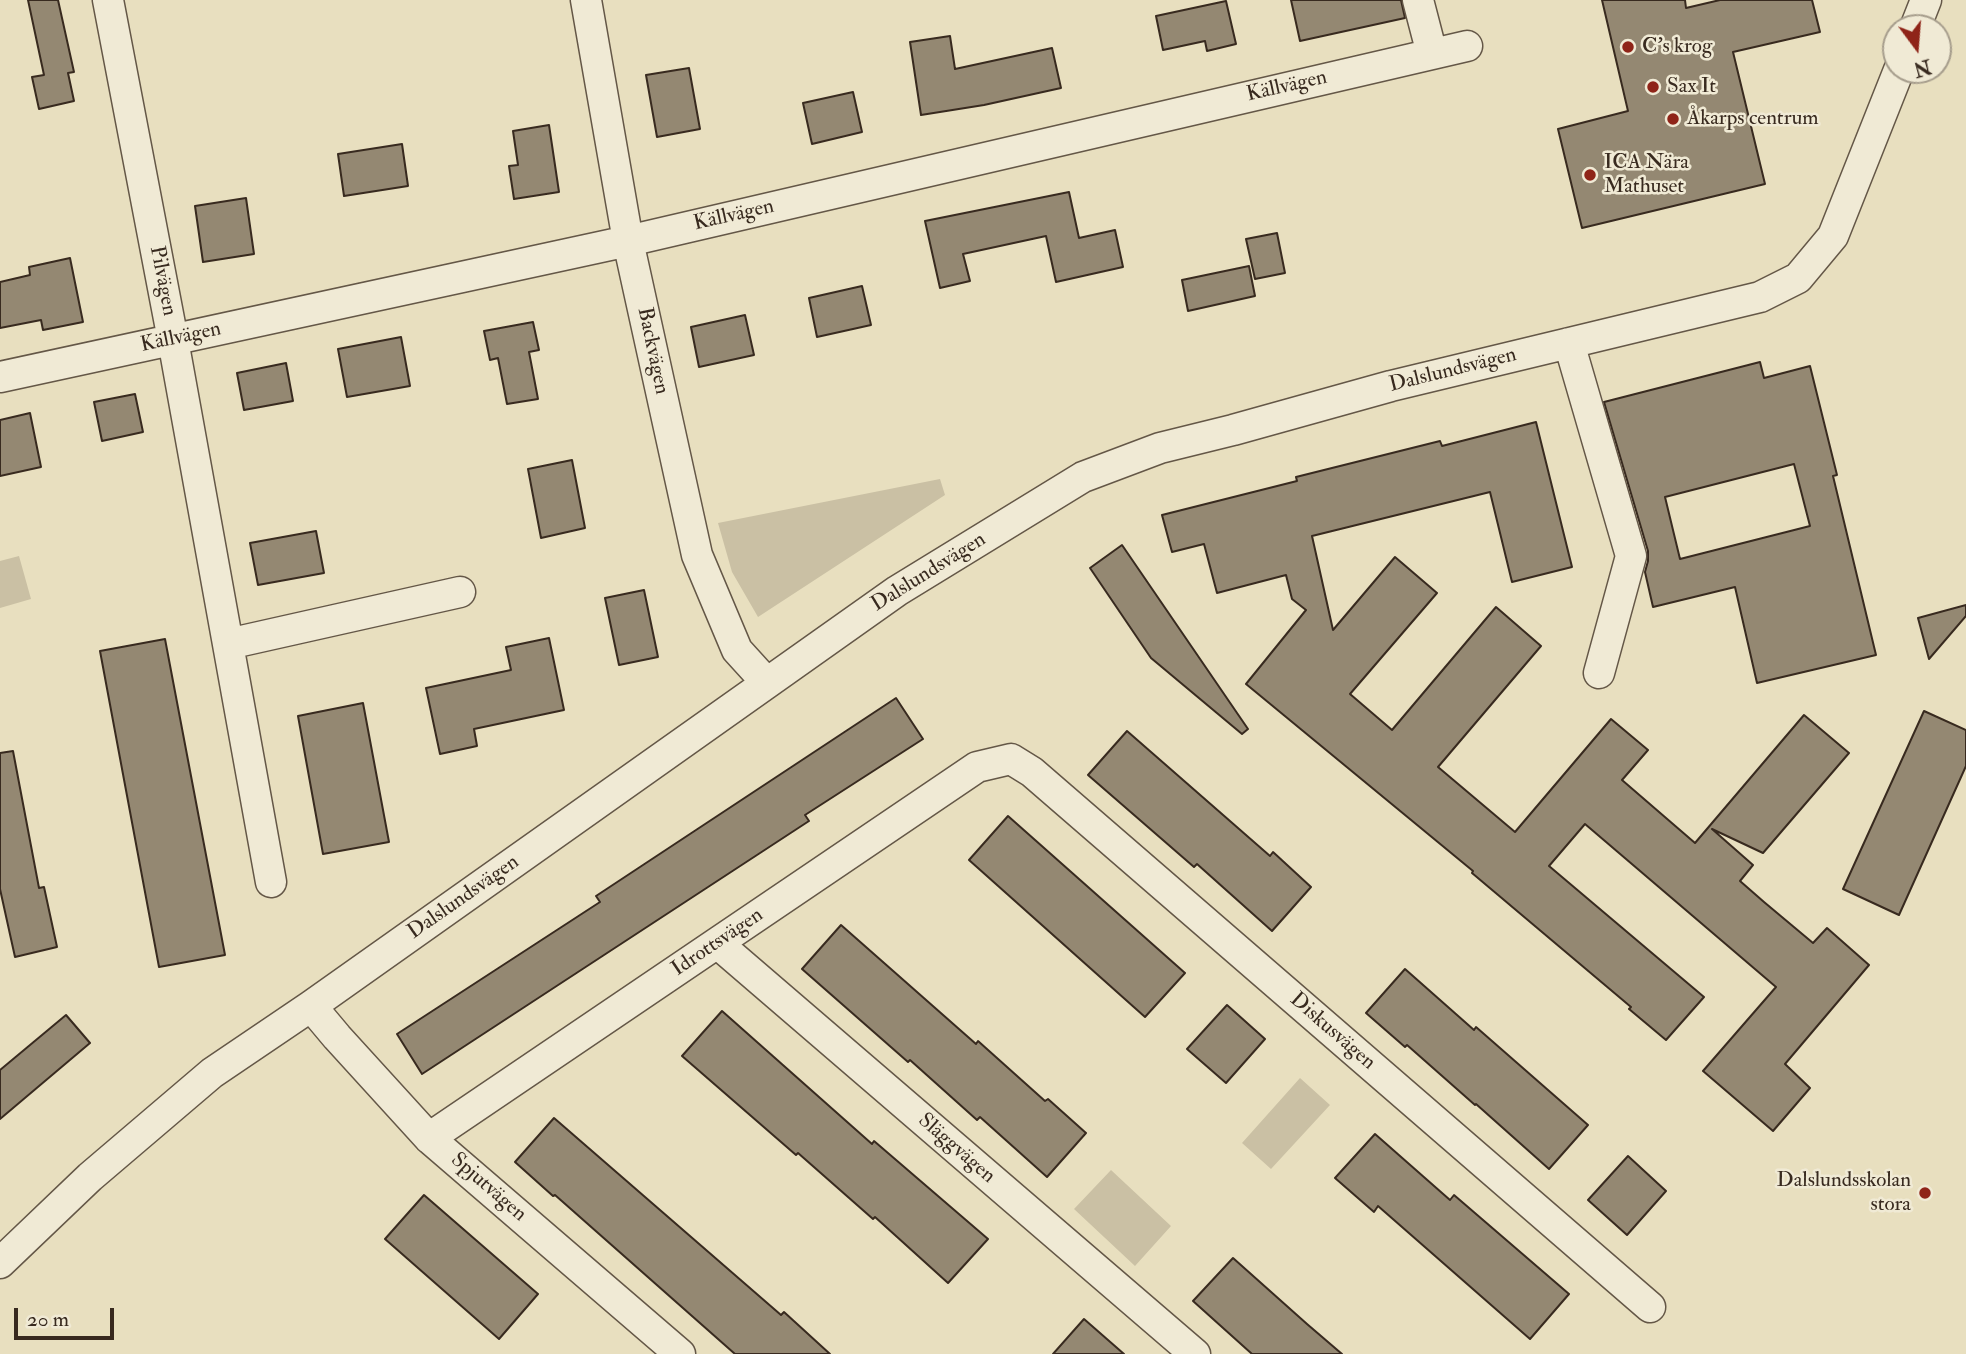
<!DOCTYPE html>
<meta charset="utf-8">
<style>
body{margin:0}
#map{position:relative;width:1966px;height:1354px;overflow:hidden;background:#e8dfbf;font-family:"IM FELL Double Pica",serif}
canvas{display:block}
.north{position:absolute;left:1882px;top:14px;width:70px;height:70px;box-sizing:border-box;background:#f0ead5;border:2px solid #a69d8c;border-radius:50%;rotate:164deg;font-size:19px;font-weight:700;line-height:28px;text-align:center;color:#382a1f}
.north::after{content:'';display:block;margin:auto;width:24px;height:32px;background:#8f2418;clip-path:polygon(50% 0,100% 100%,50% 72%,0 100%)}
.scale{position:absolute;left:14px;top:1308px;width:100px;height:32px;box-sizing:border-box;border:4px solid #382a1f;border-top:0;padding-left:9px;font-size:21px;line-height:24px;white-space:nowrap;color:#382a1f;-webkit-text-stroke:5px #f0ead5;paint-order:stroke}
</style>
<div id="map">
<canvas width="1966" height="1354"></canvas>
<div class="north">N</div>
<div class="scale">20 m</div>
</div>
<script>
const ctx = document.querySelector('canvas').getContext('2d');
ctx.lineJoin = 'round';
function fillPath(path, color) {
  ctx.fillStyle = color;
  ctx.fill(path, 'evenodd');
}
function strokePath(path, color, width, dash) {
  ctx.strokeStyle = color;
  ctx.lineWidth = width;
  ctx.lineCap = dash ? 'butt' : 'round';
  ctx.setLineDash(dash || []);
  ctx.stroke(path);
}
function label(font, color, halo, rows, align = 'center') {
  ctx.font = font + ' "IM FELL Double Pica",serif';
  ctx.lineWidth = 5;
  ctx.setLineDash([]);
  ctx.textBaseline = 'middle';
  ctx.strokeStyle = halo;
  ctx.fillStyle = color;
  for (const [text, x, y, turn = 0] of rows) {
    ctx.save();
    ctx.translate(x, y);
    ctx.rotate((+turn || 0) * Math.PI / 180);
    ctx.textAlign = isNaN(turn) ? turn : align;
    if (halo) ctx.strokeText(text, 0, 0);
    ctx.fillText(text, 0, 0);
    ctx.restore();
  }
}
fillPath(new Path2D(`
 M 940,479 L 945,495 L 758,617 L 732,572 L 718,523 Z
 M 19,556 L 31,599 L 0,608 L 0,561 Z
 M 1300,1078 L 1330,1105 L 1271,1169 L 1242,1143 Z
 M 1111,1170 L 1171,1226 L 1135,1266 L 1074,1209 Z`), '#cac0a4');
const building = new Path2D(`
 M 28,0 L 58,0 L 74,72 L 68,73 L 74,101 L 39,109 L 32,77 L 44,75 Z
 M 1291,0 L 1401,0 L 1405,18 L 1300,41 Z
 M 1602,0 L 1685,0 L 1686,8 L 1720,0 L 1812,0 L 1820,32 L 1733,52 L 1765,184 L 1582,228 L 1558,129 L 1628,111 Z
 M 1226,1 L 1236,44 L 1207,51 L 1205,41 L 1163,50 L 1156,16 Z
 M 950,36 L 955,69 L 1052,48 L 1061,88 L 984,105 L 921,115 L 910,42 Z
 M 689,68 L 700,129 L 657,137 L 646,75 Z
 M 853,92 L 862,132 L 812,144 L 803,103 Z
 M 549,125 L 559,192 L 514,199 L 509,166 L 518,165 L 513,131 Z
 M 402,144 L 408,186 L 344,196 L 338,154 Z
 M 1069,192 L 1079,238 L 1115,230 L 1123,267 L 1056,282 L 1046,236 L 963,254 L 970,281 L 940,288 L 925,221 Z
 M 246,198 L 254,254 L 203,262 L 195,206 Z
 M 1277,233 L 1285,273 L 1255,279 L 1246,239 Z
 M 70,258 L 83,322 L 43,330 L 41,320 L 0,328 L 0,282 L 30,275 L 29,267 Z
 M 1249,266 L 1255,296 L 1188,311 L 1182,280 Z
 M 862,286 L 871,325 L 817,337 L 809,298 Z
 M 745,315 L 754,355 L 699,367 L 691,327 Z
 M 533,322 L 539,350 L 529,352 L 538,399 L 507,404 L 498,358 L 490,360 L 484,331 Z
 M 401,337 L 410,386 L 347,397 L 338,349 Z
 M 1760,362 L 1764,378 L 1810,366 L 1837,475 L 1833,476 L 1876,655 L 1757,683 L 1735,587 L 1653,607 L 1645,572 L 1648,561 L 1648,551 L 1604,402 ZM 1794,464 L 1810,526 L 1680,559 L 1665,497 Z
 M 286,363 L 293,401 L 244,410 L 237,373 Z
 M 135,394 L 143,432 L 102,441 L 94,402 Z
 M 30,413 L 41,467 L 0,476 L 0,420 Z
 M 1536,422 L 1572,567 L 1512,582 L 1490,492 L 1312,536 L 1333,630 L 1395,557 L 1437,593 L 1350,694 L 1392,730 L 1496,607 L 1541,646 L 1438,767 L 1515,832 L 1611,719 L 1648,750 L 1622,780 L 1695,843 L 1804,715 L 1849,753 L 1763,853 L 1712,829 L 1753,865 L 1740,881 L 1764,902 L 1813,943 L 1827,928 L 1869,965 L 1785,1064 L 1810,1088 L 1773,1131 L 1703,1071 L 1776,987 L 1585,824 L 1549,866 L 1704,997 L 1666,1040 L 1629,1009 L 1631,1007 L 1472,873 L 1473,871 L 1246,684 L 1306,610 L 1292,599 L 1286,575 L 1217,593 L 1204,544 L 1172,552 L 1162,515 L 1297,481 L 1296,477 L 1440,441 L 1442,446 Z
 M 572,460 L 585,528 L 541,538 L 528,469 Z
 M 316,531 L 324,573 L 258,585 L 250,543 Z
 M 1122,545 L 1248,729 L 1242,734 L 1151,658 L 1090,568 Z
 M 644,590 L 658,657 L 619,665 L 605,598 Z
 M 1966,605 L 1966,616 L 1929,659 L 1918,618 Z
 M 549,638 L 564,710 L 474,729 L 477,746 L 440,754 L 426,688 L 511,670 L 506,647 Z
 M 165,639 L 225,955 L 159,967 L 100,651 Z
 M 896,698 L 923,739 L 805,815 L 809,821 L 422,1074 L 397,1034 L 600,902 L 596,896 Z
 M 363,703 L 389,842 L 323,854 L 298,716 Z
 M 1924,711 L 1966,730 L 1966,766 L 1899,915 L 1843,889 Z
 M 1127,731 L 1270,856 L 1273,852 L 1311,887 L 1272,931 L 1197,864 L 1194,867 L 1088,775 Z
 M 13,751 L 39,888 L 44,887 L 57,947 L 15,957 L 0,889 L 0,753 Z
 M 1008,816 L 1185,973 L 1145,1017 L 969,860 Z
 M 841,925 L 976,1044 L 978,1041 L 1045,1101 L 1048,1099 L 1086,1133 L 1047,1177 L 980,1117 L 977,1120 L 910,1060 L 908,1062 L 802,969 Z
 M 1405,969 L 1474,1030 L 1476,1027 L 1588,1125 L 1549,1169 L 1476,1104 L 1475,1105 L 1407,1045 L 1405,1047 L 1366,1013 Z
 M 1227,1005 L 1265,1039 L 1226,1083 L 1187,1049 Z
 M 722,1011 L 872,1144 L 874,1141 L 988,1239 L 948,1283 L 875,1217 L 873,1219 L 798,1153 L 796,1155 L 682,1056 Z
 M 66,1015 L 90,1043 L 0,1119 L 0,1070 Z
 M 554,1118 L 781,1315 L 784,1312 L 830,1354 L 735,1354 L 555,1195 L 553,1196 L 515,1162 Z
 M 1375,1134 L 1450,1200 L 1454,1195 L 1569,1294 L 1530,1339 L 1378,1206 L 1374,1212 L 1335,1178 Z
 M 1628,1156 L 1666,1191 L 1627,1235 L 1588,1200 Z
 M 424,1195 L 538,1294 L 499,1339 L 385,1239 Z
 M 1233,1258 L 1307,1324 L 1342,1354 L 1252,1354 L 1193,1301 Z
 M 1084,1319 L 1124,1354 L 1053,1354 Z`);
fillPath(building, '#948872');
strokePath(building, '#382a1f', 2);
const minor = new Path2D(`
 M 108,0 L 173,340 L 271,882
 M 586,0 L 628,241 L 697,555 L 737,650 L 767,683
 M 1418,0 L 1432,54
 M 1915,28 L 1926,0
 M 1569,343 L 1631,556 L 1599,673
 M 0,377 L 628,241 L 1467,46
 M 228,644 L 460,592
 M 717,943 L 1195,1354
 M 311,1006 L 337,1037 L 429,1138 L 680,1354
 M 429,1138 L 977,767 L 1011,759 L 1032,772 L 1650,1307
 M 0,1263 L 90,1177 L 212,1073 L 311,1006 L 897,591 L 1083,477 L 1160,448 L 1233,430 L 1391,386 L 1760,297 L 1798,278 L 1833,236 L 1899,70`);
strokePath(minor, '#645747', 33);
strokePath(minor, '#f0ead5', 30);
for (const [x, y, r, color] of [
 [1628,47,7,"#8f2418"],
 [1653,87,7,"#8f2418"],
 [1673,119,7,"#8f2418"],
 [1590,175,7,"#8f2418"],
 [1925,1193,7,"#8f2418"]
]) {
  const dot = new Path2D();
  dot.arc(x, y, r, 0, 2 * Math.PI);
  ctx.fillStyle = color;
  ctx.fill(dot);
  strokePath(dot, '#f0ead5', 2.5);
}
label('21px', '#382a1f', '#f0ead5', [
 ["C's krog",1642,47],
 ["Sax It",1667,87],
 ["Åkarps centrum",1687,119],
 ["ICA Nära",1604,163],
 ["Mathuset",1604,187],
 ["Dalslundsskolan",1911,1181,"right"],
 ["stora",1911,1205,"right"]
], 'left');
label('21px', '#382a1f', '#f0ead5', [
 ["Källvägen",1287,87,-13],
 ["Källvägen",734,216,-13],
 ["Pilvägen",162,281,79],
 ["Källvägen",181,338,-12],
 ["Backvägen",652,351,78],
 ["Dalslundsvägen",1453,371,-14],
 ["Dalslundsvägen",929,573,-32],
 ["Dalslundsvägen",464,898,-35],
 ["Idrottsvägen",718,943,-34],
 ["Diskusvägen",1332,1032,41],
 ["Släggvägen",956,1149,41],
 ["Spjutvägen",488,1188,41]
]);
</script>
